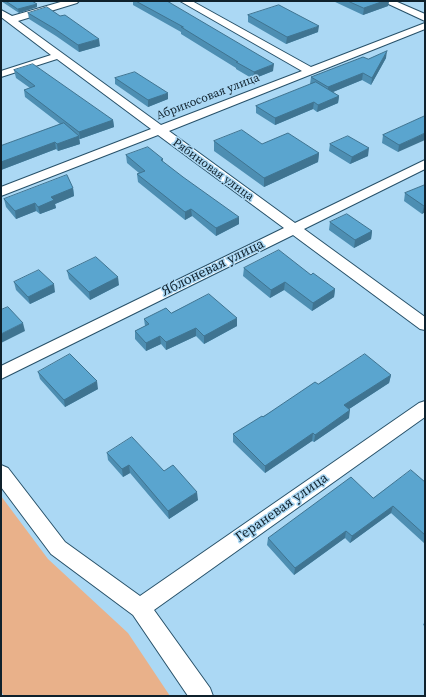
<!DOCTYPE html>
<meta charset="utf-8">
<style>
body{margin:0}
#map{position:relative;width:426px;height:697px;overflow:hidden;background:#abd8f4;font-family:"Source Serif 4",serif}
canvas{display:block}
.frame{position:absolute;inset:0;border:2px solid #0f212c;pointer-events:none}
</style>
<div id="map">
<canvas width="426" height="697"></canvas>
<div class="frame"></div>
</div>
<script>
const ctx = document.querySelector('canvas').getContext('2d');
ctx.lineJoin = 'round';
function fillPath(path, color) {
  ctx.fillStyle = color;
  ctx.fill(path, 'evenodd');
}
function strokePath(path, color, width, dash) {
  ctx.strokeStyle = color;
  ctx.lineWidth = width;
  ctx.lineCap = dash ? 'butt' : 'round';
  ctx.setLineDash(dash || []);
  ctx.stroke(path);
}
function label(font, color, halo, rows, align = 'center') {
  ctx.font = font + ' "Source Serif 4",serif';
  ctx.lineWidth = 3;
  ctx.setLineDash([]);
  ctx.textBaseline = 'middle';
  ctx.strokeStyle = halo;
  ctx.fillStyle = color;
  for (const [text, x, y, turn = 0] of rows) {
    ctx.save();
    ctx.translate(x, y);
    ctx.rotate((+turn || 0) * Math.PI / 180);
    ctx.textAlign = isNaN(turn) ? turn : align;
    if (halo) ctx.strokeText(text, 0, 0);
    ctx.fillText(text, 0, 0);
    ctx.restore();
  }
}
fillPath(new Path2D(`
 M 1,496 L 48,559 L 128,633 L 170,696 L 4,696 L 1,691 Z`), '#e9b18a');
const minor = new Path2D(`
 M 64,1 L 79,1 L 77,3 L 18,21 L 161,125 L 302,71 L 180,1 L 192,1 L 311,67 L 425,23 L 425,29 L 169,131 L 295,223 L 425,160 L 425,169 L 304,229 L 425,317 L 425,330 L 420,329 L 293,235 L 1,379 L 1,366 L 284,228 L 158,135 L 1,196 L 1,187 L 151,129 L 57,59 L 1,77 L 1,71 L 51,55 L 1,17 L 1,10 L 12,16 Z
 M 382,1 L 395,1 L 425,14 L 425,21 Z
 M 425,401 L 425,417 L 154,610 L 210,688 L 213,696 L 188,696 L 133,615 L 51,554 L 1,487 L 1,465 L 8,468 L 65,542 L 140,596 L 419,403 Z`);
strokePath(minor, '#275169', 2);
fillPath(minor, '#fff');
fillPath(new Path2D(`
 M 1,1 L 32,1 L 37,4 L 37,7 L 19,13 Z
 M 133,1 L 171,1 L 170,3 L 273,71 L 253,79 L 236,69 L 236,68 L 181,34 L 181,32 L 133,5 Z
 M 333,1 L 389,1 L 388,6 L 363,15 Z
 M 28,13 L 100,46 L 79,52 L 56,36 L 29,19 Z
 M 248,15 L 318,32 L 286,44 L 248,22 Z
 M 386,58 L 371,85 L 362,80 L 333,92 L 339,96 L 338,103 L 317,112 L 313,109 L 275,125 L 256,113 L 256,106 L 311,84 L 310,84 L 311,77 L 368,59 Z
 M 14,70 L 113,120 L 114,127 L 80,139 L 79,139 L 80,144 L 58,151 L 56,149 L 1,170 L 1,146 L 60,124 L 25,97 L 24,90 L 30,88 L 16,78 Z
 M 115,78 L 168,99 L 148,107 L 115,84 Z
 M 425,116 L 398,152 L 382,143 L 383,135 Z
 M 214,141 L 262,144 L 319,153 L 318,162 L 264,187 L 214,151 Z
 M 330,144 L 368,156 L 350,164 L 329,151 Z
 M 126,155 L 163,159 L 163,162 L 239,224 L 216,236 L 192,216 L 185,220 L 138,182 L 137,174 L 139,173 L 127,163 Z
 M 425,185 L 425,212 L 422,214 L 404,201 L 405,193 Z
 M 73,188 L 74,196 L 55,204 L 56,208 L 40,214 L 36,211 L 16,219 L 6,207 L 4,199 Z
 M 330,222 L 372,231 L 371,239 L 354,248 L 329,230 Z
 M 244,268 L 311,275 L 335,289 L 334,297 L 312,311 L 284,290 L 270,298 L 243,276 Z
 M 67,271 L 119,285 L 90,300 L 69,279 Z
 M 14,282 L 55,292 L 30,304 L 16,290 Z
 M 171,313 L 237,326 L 204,344 L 196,336 L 166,350 L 161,344 L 146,351 L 135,339 L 135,331 L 145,326 L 144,319 Z
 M 38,372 L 98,389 L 65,407 L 40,379 Z
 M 391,375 L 389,383 L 349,409 L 349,418 L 314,442 L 312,441 L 265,473 L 233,442 L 233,434 L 318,384 Z
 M 107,453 L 164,471 L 198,500 L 169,519 L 130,473 L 123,477 L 108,460 Z
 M 425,482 L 425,542 L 424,543 L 391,513 L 350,543 L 345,538 L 294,575 L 267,545 L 268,538 L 373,498 Z
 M 425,621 L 425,626 L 423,625 Z`), '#4d8eb2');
fillPath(new Path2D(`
 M 384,1 L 389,1 L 388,6 L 363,15 L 364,8 Z
 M 37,4 L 37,7 L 19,13 L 18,9 Z
 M 319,26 L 318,32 L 286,44 L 287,37 Z
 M 99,39 L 100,46 L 79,52 L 78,45 Z
 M 387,51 L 386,58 L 371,85 L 372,78 Z
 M 274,64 L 273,71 L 253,79 L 254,72 Z
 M 363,73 L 362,80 L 328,94 L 328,87 Z
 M 168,93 L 168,99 L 148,107 L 148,100 Z
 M 339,96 L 338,103 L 317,112 L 318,105 Z
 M 314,102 L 313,109 L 275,125 L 275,118 Z
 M 113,120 L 114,127 L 80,139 L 79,132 Z
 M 425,133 L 425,140 L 398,152 L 399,145 Z
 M 79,136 L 80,144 L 58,151 L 57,144 Z
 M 55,142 L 56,149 L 1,170 L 1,162 Z
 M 369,148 L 368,156 L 350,164 L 352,157 Z
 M 319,153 L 318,162 L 264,187 L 264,178 Z
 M 73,188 L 74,196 L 55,204 L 56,208 L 40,214 L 38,207 L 51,197 Z
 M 35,203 L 36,211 L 16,219 L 15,211 Z
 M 424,206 L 425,206 L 425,212 L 422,214 Z
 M 191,209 L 192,216 L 185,220 L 185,212 Z
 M 239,217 L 239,224 L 216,236 L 216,228 Z
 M 372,231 L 371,239 L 354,248 L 355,240 Z
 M 118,277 L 119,285 L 90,300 L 89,292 Z
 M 285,282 L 284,290 L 270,298 L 271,290 Z
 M 54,284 L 55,292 L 30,304 L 28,297 Z
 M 335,289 L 334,297 L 312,311 L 313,303 Z
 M 237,318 L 237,326 L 204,344 L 204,336 Z
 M 23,323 L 25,331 L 1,343 L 1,334 Z
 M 196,328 L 196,336 L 166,350 L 166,342 Z
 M 160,336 L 161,344 L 146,351 L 146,343 Z
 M 391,375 L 389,383 L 343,413 L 344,405 Z
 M 97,381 L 98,389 L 65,407 L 64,400 Z
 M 350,410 L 349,418 L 314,442 L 315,435 Z
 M 313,433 L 312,441 L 265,473 L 265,466 Z
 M 129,465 L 130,473 L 123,477 L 122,469 Z
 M 197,492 L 198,500 L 169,519 L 168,511 Z
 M 393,506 L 391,513 L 350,543 L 352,536 Z
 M 346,531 L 345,538 L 294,575 L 295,568 Z`), '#3f7491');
const building = new Path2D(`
 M 6,1 L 32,1 L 37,4 L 18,9 Z
 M 136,1 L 167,1 L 274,64 L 254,72 L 236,62 L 238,62 L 181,27 L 183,27 Z
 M 348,1 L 384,1 L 364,8 Z
 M 279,5 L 319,26 L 287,37 L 248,15 Z
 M 47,7 L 60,16 L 65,15 L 99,39 L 78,45 L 55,29 L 28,13 Z
 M 387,51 L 372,78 L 363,73 L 328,87 L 311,77 L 363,57 L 368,59 Z
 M 33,64 L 113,120 L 79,132 L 24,90 L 35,86 L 14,70 Z
 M 135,72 L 168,93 L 148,100 L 115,78 Z
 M 316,82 L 339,96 L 318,105 L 314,102 L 275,118 L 256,106 Z
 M 425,116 L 425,133 L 399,145 L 383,135 Z
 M 64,123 L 79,136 L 57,144 L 55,142 L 1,162 L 1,146 Z
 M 242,130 L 262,144 L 288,133 L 319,153 L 264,178 L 214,141 Z
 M 348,136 L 369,148 L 352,157 L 330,144 Z
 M 148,147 L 163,159 L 161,160 L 183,177 L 239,217 L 216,228 L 191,209 L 185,212 L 137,174 L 145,171 L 126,155 Z
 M 67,175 L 73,188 L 51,197 L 54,200 L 38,207 L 35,203 L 15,211 L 4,199 Z
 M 425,185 L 425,206 L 424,206 L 405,193 Z
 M 347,214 L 372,231 L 355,240 L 330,222 Z
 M 279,250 L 311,275 L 313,273 L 335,289 L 313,303 L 285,282 L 271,290 L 244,268 Z
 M 96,257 L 118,277 L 89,292 L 67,271 Z
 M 39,270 L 54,284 L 28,297 L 14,282 Z
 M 209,294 L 237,318 L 204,336 L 196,328 L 166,342 L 160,336 L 146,343 L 135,331 L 149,324 L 144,319 L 166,308 L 171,313 Z
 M 8,307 L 23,323 L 1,334 L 1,310 Z
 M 70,354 L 97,381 L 64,400 L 38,372 Z
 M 365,354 L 391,375 L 344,405 L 350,410 L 315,435 L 313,433 L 265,466 L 233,434 L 262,416 L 263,417 L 315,382 L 318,384 Z
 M 132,437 L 164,471 L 173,465 L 197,492 L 168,511 L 129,465 L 122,469 L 107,453 Z
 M 411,470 L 425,482 L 425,535 L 393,506 L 352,536 L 346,531 L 295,568 L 268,538 L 351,477 L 373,498 Z`);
fillPath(building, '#5aa5cf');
strokePath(building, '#3f7491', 1);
label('12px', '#0f212c', '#abd8f4', [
 ["Абрикосовая улица",208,97,-21],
 ["Рябиновая улица",213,170,36]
]);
label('14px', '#0f212c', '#abd8f4', [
 ["Яблоневая улица",213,268,-26],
 ["Гераневая улица",282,508,-35]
]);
</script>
